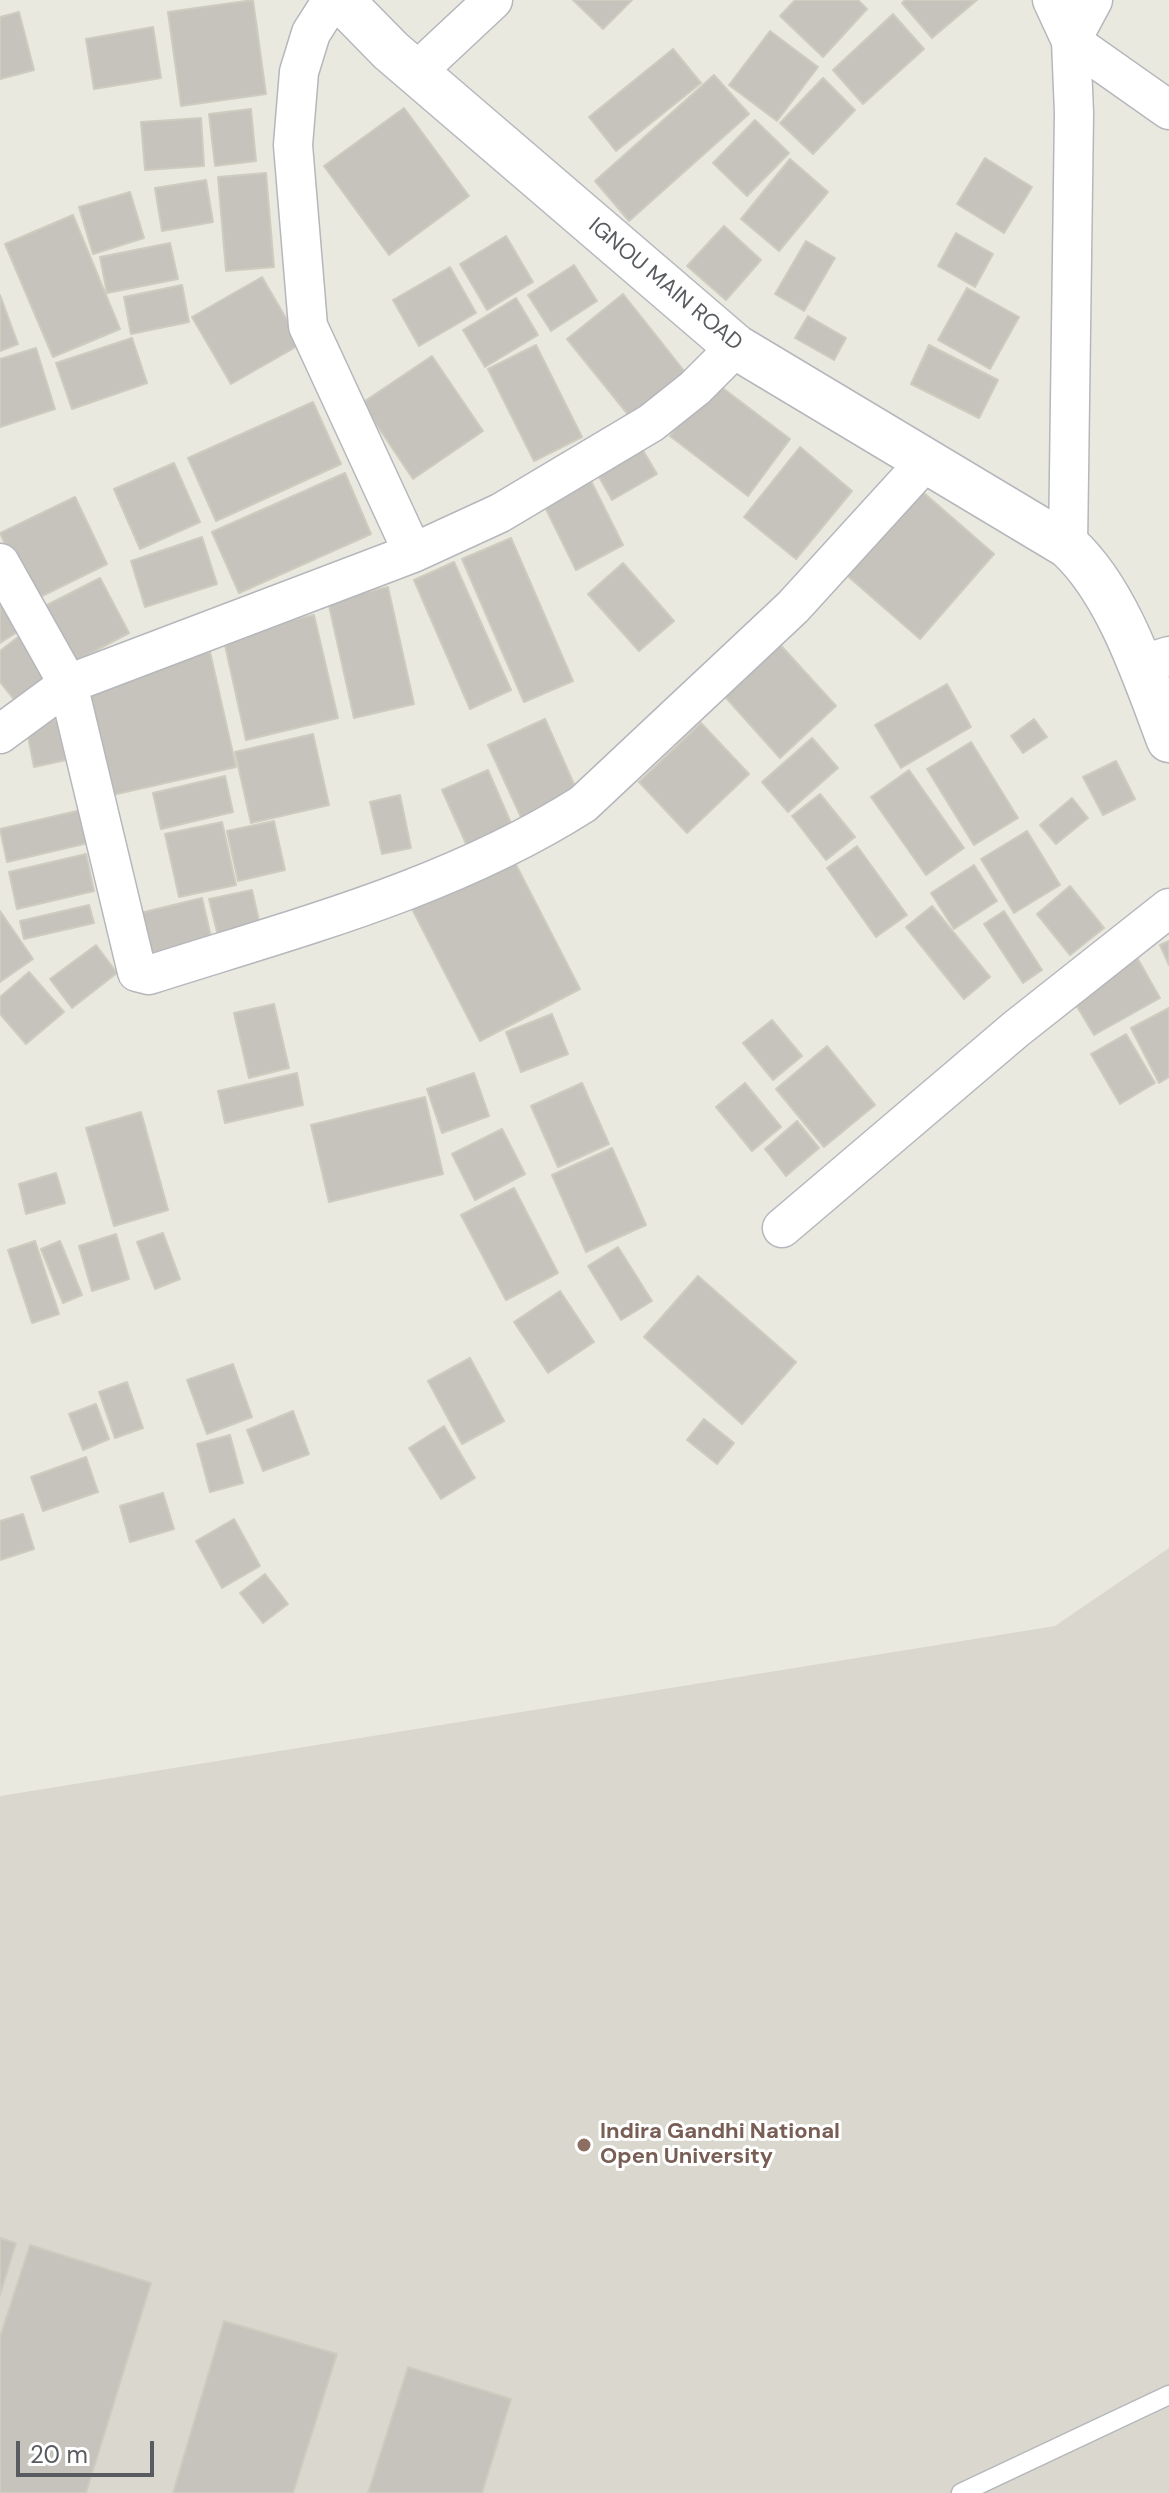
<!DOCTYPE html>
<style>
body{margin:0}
#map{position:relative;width:1169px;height:2493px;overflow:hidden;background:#eae9e0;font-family:"DM Sans",sans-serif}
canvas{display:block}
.scale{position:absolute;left:16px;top:2441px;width:138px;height:36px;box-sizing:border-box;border:4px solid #585b5f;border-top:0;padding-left:10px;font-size:24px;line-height:28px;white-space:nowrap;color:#585b5f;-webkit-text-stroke:6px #fff;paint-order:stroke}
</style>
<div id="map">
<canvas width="1169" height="2493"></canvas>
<div class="scale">20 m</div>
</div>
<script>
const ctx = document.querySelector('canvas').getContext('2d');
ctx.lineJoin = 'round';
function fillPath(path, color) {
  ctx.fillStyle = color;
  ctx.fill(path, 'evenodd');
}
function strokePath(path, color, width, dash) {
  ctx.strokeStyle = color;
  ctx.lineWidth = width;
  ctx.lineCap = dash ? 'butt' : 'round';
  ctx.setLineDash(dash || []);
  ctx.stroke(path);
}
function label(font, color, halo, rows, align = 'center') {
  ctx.font = font + ' "DM Sans",sans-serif';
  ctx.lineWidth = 6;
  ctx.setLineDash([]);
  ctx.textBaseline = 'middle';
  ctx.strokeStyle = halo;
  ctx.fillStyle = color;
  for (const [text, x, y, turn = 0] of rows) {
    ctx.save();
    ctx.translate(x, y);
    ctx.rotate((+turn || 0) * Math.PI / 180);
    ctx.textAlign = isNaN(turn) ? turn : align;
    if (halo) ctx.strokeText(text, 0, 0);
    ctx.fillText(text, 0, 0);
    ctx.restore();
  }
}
fillPath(new Path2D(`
 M 1169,1548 L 1169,2493 L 0,2493 L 0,1796 L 1055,1626 Z`), '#dad8ce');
const building = new Path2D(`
 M 253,0 L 266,94 L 181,106 L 168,12 Z
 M 573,0 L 632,0 L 603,29 Z
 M 795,0 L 858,0 L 867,9 L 823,57 L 780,16 Z
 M 905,0 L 977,0 L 932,38 L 902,3 Z
 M 19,12 L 34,70 L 0,79 L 0,17 Z
 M 893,14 L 924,49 L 863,104 L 833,70 Z
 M 153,27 L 161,78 L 94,89 L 86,39 Z
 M 770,31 L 818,67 L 777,121 L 729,85 Z
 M 673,49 L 701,83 L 616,151 L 589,117 Z
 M 714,75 L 749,114 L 629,221 L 595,181 Z
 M 823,78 L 855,110 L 813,154 L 780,123 Z
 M 404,108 L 469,196 L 389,255 L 324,166 Z
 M 251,109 L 256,161 L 215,166 L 209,114 Z
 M 201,118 L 204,166 L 145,170 L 141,122 Z
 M 755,120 L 789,153 L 747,196 L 713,163 Z
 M 985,158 L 1032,187 L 1004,233 L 957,204 Z
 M 790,159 L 828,192 L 779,251 L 741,219 Z
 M 266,173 L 274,267 L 226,271 L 218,177 Z
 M 206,180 L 213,222 L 162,231 L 155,188 Z
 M 130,192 L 144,238 L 93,254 L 79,207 Z
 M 73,215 L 120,329 L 53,357 L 5,244 Z
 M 724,226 L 761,260 L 726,300 L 687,266 Z
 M 956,233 L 993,254 L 975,287 L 938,266 Z
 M 506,236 L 533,282 L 487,310 L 460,264 Z
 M 806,241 L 835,258 L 804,311 L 775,294 Z
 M 170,243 L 178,279 L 107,293 L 100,257 Z
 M 574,265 L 597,301 L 551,331 L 528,295 Z
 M 450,267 L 476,313 L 419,346 L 393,300 Z
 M 262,277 L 301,344 L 231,384 L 192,317 Z
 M 182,285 L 189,322 L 131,334 L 124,297 Z
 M 967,288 L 1019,317 L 990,369 L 938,340 Z
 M 623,294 L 685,372 L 630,417 L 567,339 Z
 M 0,295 L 18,344 L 0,351 Z
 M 516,298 L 538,335 L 485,367 L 463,330 Z
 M 808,316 L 846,338 L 834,360 L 795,338 Z
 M 132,338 L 147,383 L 72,409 L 56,363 Z
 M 536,345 L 582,437 L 534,461 L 488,369 Z
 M 929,345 L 998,380 L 979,418 L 911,384 Z
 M 36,348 L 55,409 L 0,427 L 0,359 Z
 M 432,356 L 483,431 L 413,479 L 362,403 Z
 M 712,380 L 790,439 L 748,496 L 670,436 Z
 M 313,402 L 341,464 L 216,521 L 188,458 Z
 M 638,442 L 657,474 L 612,500 L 594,468 Z
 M 800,447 L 852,491 L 796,559 L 744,517 Z
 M 174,463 L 200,522 L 140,549 L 114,489 Z
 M 345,473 L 371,534 L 239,593 L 212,532 Z
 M 588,475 L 623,545 L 576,570 L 541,499 Z
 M 917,487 L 994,554 L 920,639 L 843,572 Z
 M 75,497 L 107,564 L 30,602 L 0,533 Z
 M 202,537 L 217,584 L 145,607 L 131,561 Z
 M 511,538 L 573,681 L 524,702 L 462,559 Z
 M 454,562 L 511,690 L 470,709 L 414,580 Z
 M 623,563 L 674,621 L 639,651 L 588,594 Z
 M 100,578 L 129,633 L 74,662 L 45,606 Z
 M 388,587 L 414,704 L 354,718 L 328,601 Z
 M 0,588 L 30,624 L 0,643 Z
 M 314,615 L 338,718 L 246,740 L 223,636 Z
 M 22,634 L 61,684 L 25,713 L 0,682 L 0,651 Z
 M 775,639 L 836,706 L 780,758 L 719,690 Z
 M 210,652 L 236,767 L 108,796 L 82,682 Z
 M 947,684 L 971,727 L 901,768 L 875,725 Z
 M 67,717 L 75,758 L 34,767 L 26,726 Z
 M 545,719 L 581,800 L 525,826 L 488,745 Z
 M 1034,719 L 1047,737 L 1023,753 L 1011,736 Z
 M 701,723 L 749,774 L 687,833 L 639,782 Z
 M 313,734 L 329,805 L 251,823 L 235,752 Z
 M 812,738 L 838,768 L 788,812 L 762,782 Z
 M 971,742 L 1018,818 L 974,845 L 927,769 Z
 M 1116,761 L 1135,799 L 1103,815 L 1083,777 Z
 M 488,770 L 517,837 L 472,857 L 442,790 Z
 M 909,770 L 964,848 L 926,875 L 871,797 Z
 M 225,776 L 233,812 L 161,829 L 153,793 Z
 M 820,794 L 855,837 L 826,860 L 792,816 Z
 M 400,795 L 411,848 L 382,854 L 370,802 Z
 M 1072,798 L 1088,818 L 1056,844 L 1040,825 Z
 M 81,810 L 88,843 L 7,862 L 0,829 Z
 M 274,821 L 285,870 L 238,881 L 227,831 Z
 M 222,822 L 236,885 L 179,897 L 165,834 Z
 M 1027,831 L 1060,885 L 1014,913 L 981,859 Z
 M 857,846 L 907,915 L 876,937 L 827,868 Z
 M 510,853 L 580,989 L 480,1041 L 410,905 Z
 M 86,854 L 94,891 L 17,909 L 9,872 Z
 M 974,865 L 997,901 L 954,929 L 931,893 Z
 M 1070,886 L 1104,928 L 1070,955 L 1037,914 Z
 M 252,890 L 262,934 L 220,944 L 209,899 Z
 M 202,898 L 214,950 L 141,965 L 132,915 Z
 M 89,905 L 94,923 L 24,939 L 20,921 Z
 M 932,906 L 990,977 L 964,999 L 906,927 Z
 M 0,911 L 33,959 L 0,982 Z
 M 1004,911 L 1042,970 L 1023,983 L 984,924 Z
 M 1169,941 L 1169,965 L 1160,945 Z
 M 96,945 L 117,973 L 72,1008 L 50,979 Z
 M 1135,954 L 1160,998 L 1094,1035 L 1069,993 Z
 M 29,972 L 64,1012 L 26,1044 L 0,1014 L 0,997 Z
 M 274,1004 L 289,1068 L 249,1078 L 234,1013 Z
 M 1169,1008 L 1169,1077 L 1159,1083 L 1131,1028 Z
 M 552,1014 L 568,1054 L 521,1072 L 506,1032 Z
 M 772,1020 L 802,1056 L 773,1080 L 743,1043 Z
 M 1126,1034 L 1155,1083 L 1120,1104 L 1091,1054 Z
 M 827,1046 L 875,1105 L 824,1147 L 776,1089 Z
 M 297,1073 L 303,1105 L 225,1123 L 218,1091 Z
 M 474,1073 L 489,1116 L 442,1133 L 427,1089 Z
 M 582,1083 L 609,1144 L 558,1167 L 531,1106 Z
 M 745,1083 L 781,1127 L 752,1151 L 716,1107 Z
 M 425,1097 L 443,1174 L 329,1202 L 311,1125 Z
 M 141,1112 L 168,1210 L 114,1226 L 86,1128 Z
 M 797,1121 L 819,1148 L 786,1176 L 765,1149 Z
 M 502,1129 L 525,1174 L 475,1200 L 452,1154 Z
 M 612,1148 L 646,1225 L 586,1252 L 552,1175 Z
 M 56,1173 L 65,1203 L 26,1214 L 19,1184 Z
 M 514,1188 L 558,1273 L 506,1300 L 461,1215 Z
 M 163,1233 L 180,1279 L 155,1289 L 137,1242 Z
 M 116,1234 L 129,1279 L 92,1291 L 79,1246 Z
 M 35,1241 L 59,1314 L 32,1323 L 8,1250 Z
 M 60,1241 L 82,1295 L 63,1303 L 41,1249 Z
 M 618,1247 L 652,1301 L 621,1320 L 588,1266 Z
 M 698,1276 L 796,1362 L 742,1424 L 644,1337 Z
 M 560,1291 L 594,1342 L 548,1373 L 514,1322 Z
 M 470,1358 L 504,1421 L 462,1444 L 428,1381 Z
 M 233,1364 L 252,1417 L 207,1434 L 187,1380 Z
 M 127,1382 L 143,1428 L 115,1438 L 99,1392 Z
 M 96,1404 L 109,1439 L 83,1450 L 69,1414 Z
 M 293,1411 L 309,1454 L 263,1471 L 247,1430 Z
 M 704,1419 L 734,1443 L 717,1464 L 687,1440 Z
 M 444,1426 L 475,1478 L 441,1499 L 409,1448 Z
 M 230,1435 L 243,1483 L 210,1492 L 197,1444 Z
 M 86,1457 L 98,1492 L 43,1511 L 31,1477 Z
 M 163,1493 L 174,1529 L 130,1542 L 120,1506 Z
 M 23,1514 L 34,1549 L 0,1560 L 0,1521 Z
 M 234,1519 L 260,1566 L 222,1588 L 196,1541 Z
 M 265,1574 L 288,1604 L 263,1623 L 240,1593 Z
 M 0,2238 L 16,2243 L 0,2295 Z
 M 30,2245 L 151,2283 L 86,2493 L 0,2493 L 0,2337 Z
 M 224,2321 L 337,2354 L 293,2493 L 173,2493 Z
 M 408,2367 L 511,2399 L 482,2493 L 368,2493 Z`);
fillPath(building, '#c6c3bc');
strokePath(building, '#cecbbf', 2);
const service = new Path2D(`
 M 961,2493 L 1169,2395`);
const minor = new Path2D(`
 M 332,0 L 311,33 L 299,72 L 293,145 L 308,326 L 413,553
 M 1052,0 L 1071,41 L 1074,113 L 1068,546
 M 1093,0 L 1071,41 L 1169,110
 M 416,72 L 493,0
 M 0,563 L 68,684 L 137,972 L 149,975 C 296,928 451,888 583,804 L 793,607 L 927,460
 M 1140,665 L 1169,656
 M 0,734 L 68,684 L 413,553 L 500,513 L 651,423 L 695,388 L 736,347
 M 782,1228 L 1016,1029 L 1169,908`);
const tertiary = new Path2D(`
 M 341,0 L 391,51 L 736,347 L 1068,546 C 1118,592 1145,677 1169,740`);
strokePath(service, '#b5b7bc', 21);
strokePath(minor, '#b5b7bc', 41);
strokePath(tertiary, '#b5b7bc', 47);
strokePath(service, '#fff', 18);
strokePath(minor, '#fff', 38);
strokePath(tertiary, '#fff', 44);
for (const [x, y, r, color] of [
 [584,2145,8,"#8d6e63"]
]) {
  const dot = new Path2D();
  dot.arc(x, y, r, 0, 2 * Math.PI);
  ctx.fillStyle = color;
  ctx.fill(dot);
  strokePath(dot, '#fff', 3);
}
label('22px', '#585b5f', '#fff', [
 ["IGNOU MAIN ROAD",665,285,40]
]);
label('bold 22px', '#785e54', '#fff', [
 ["Indira Gandhi National",600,2132],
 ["Open University",600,2157]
], 'left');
</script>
